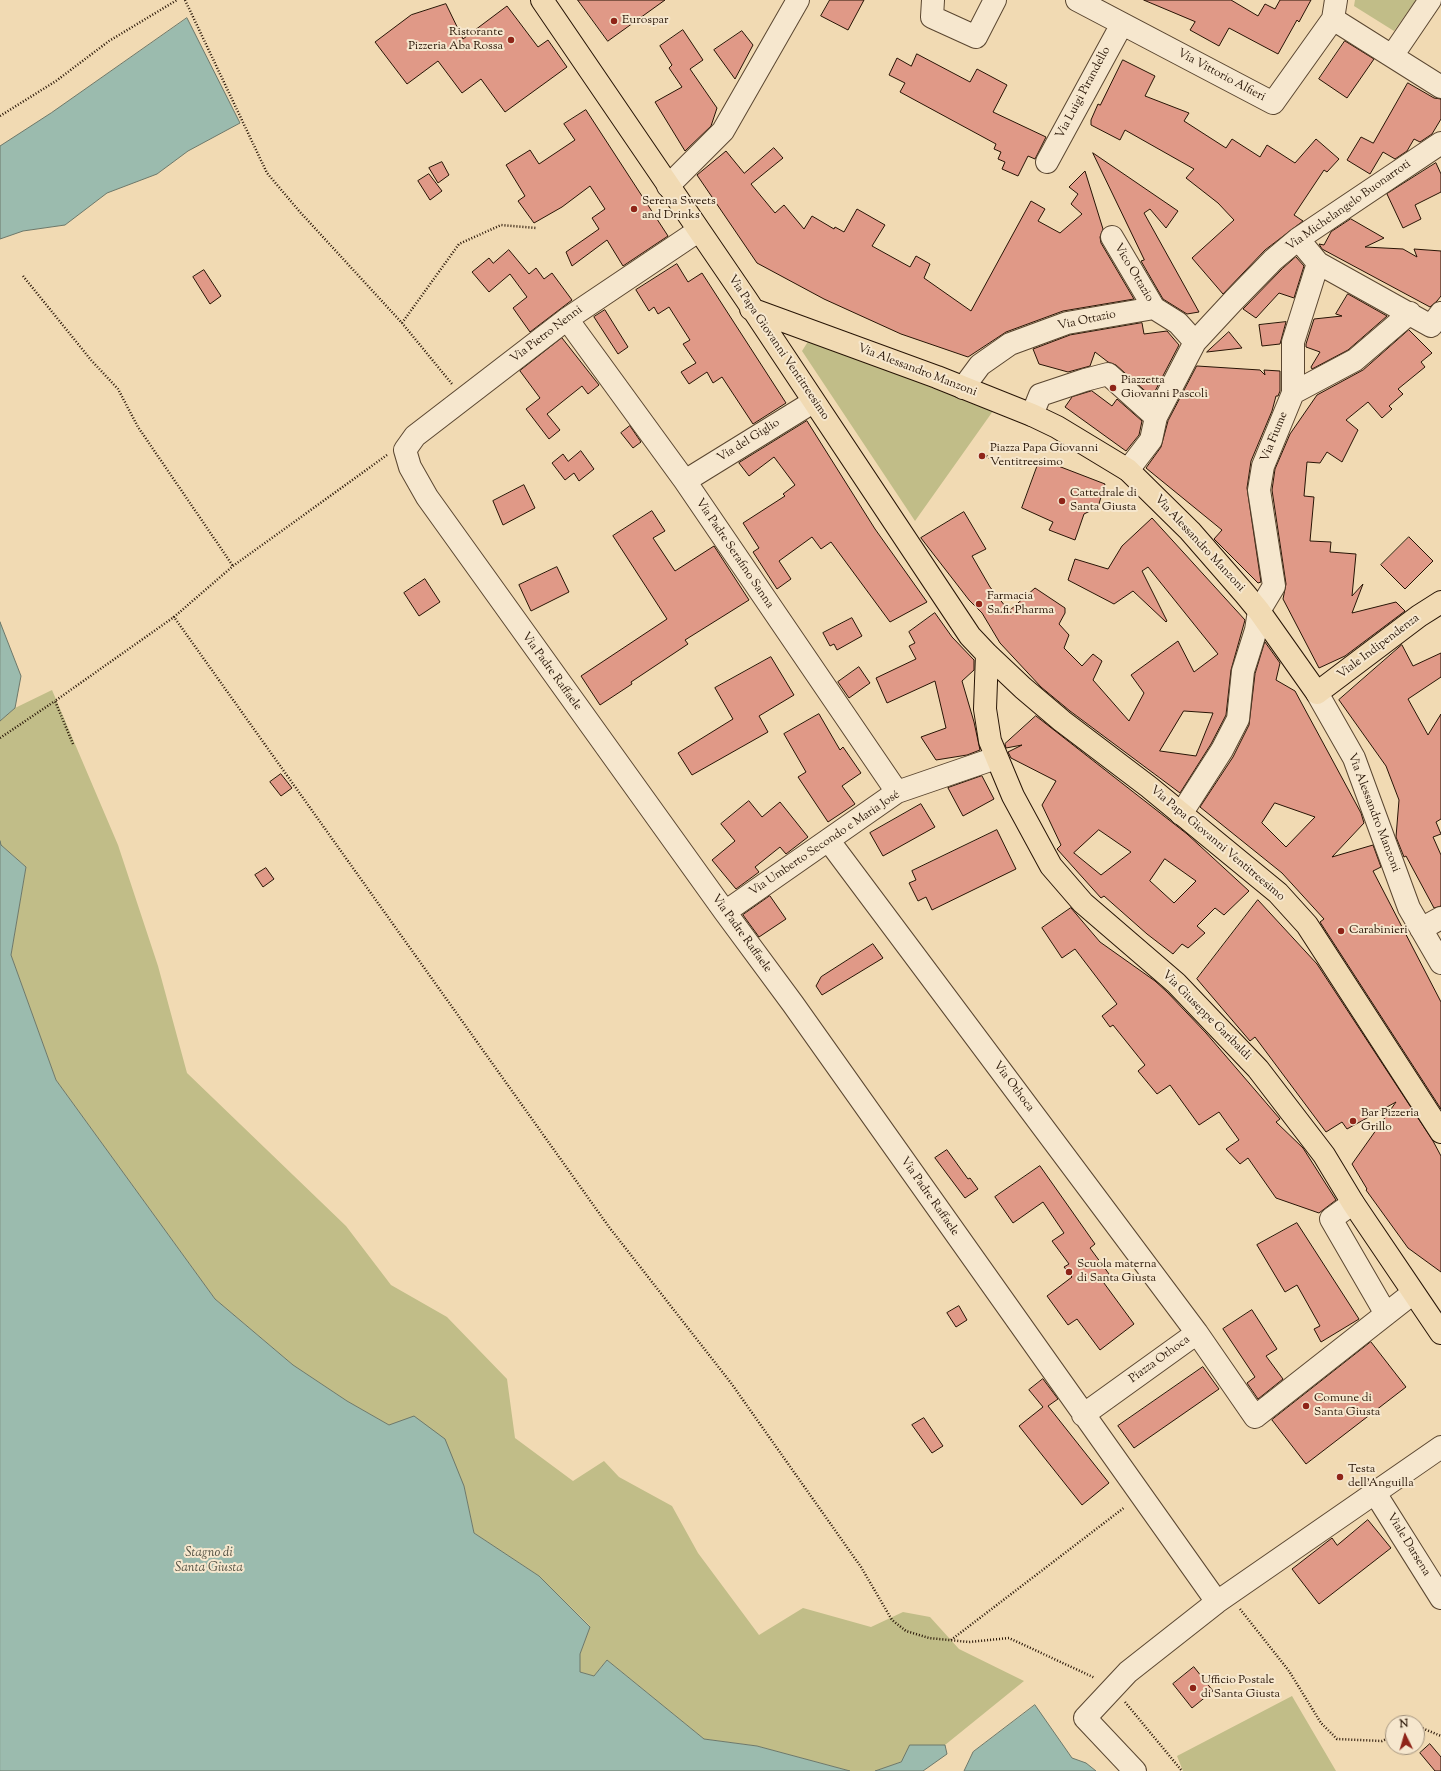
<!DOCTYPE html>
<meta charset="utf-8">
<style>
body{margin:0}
#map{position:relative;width:1441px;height:1771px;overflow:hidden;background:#f1dab3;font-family:"Sorts Mill Goudy",serif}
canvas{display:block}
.north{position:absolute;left:1385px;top:1715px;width:40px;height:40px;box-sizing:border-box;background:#f6e7ce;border:1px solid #a3937e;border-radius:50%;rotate:355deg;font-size:11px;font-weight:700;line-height:16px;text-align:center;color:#271405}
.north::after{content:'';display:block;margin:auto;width:14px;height:18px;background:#8f2418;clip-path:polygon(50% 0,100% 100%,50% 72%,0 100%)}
</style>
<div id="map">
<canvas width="1441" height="1771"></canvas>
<div class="north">N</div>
</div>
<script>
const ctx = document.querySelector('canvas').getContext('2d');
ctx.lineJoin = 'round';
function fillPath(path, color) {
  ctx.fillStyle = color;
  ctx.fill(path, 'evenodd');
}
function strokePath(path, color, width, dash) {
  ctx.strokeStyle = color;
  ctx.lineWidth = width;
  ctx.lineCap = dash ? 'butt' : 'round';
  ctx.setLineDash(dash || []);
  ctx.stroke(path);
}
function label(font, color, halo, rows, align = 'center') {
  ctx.font = font + ' "Sorts Mill Goudy",serif';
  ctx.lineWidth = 4;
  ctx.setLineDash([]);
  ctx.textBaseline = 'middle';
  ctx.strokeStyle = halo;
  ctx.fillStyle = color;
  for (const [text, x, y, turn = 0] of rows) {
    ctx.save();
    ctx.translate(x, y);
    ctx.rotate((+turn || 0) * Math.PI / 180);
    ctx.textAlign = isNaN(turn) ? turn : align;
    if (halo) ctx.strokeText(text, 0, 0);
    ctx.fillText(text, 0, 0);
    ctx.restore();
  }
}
fillPath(new Path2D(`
 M 1355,0 L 1416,0 L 1394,31 L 1354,6 Z
 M 809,340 L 993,411 L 915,521 L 802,351 Z
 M 52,690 L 118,845 L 158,966 L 187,1073 L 346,1226 L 391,1285 L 447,1317 L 507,1379 L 515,1438 L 573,1481 L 604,1461 L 619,1477 L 672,1506 L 698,1553 L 759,1635 L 803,1608 L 871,1627 L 903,1612 L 930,1617 L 959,1649 L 1024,1681 L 945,1745 L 929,1745 L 901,1762 L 875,1771 L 850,1771 L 757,1746 L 704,1739 L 607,1660 L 594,1676 L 580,1672 L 580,1654 L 590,1626 L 539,1576 L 474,1533 L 464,1486 L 389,1425 L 347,1401 L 293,1365 L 215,1299 L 56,1080 L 11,955 L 26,867 L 1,845 L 0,841 L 0,721 L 15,708 Z
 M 1292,1696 L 1336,1771 L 1183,1771 L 1177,1756 Z`), '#c1bd88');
const water = new Path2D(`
 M 187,18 L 240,123 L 188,151 L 157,174 L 107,193 L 65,225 L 23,231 L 0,239 L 0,146 L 51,113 Z
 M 0,622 L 21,676 L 15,708 L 0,721 Z
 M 0,841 L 1,845 L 26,867 L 11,955 L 56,1080 L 215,1299 L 293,1365 L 347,1401 L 389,1425 L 414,1416 L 445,1439 L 464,1486 L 474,1533 L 539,1576 L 590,1627 L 580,1654 L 580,1672 L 594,1676 L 607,1660 L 704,1739 L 757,1746 L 850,1771 L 0,1771 Z
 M 1035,1705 L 1072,1758 L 1086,1763 L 1096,1771 L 964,1771 L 973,1752 Z
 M 910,1745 L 945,1745 L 947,1754 L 923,1771 L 875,1771 L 901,1762 Z`);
fillPath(water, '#9bbbae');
strokePath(water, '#6d786a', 1);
const building = new Path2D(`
 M 578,0 L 665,0 L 608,41 Z
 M 830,0 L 864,0 L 848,30 L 821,16 Z
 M 1144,0 L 1231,0 L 1258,16 L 1265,4 L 1275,9 L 1280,0 L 1311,0 L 1299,22 L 1297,20 L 1278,54 L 1229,28 L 1219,46 L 1190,30 L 1195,22 Z
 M 446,4 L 463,39 L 507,6 L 538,47 L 548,40 L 567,67 L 505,112 L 481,79 L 462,93 L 438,61 L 407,84 L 375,42 L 411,15 Z
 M 683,30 L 703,60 L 690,69 L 717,108 L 711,126 L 685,151 L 655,102 L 682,87 L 669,68 L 672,65 L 660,46 Z
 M 742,31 L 753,45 L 735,79 L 714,50 Z
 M 1345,41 L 1374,59 L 1347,98 L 1319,79 Z
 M 917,54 L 970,82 L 977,69 L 1007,85 L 993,112 L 1046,137 L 1035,159 L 1028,156 L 1018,176 L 1002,169 L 1005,162 L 998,159 L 1001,152 L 994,149 L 996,144 L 900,92 L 905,83 L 889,75 L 897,58 L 911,66 Z
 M 1123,60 L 1155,76 L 1145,96 L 1189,113 L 1184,121 L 1226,148 L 1232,139 L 1260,157 L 1267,145 L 1295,163 L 1316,139 L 1339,159 L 1327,172 L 1324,170 L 1294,215 L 1303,221 L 1265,250 L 1223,294 L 1192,258 L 1234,220 L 1218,203 L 1186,178 L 1194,169 L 1125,130 L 1120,140 L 1091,125 L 1091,120 L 1098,104 L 1100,105 Z
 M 1408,83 L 1434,98 L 1441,99 L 1441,119 L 1432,134 L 1420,142 L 1414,139 L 1407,151 L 1395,159 L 1383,152 L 1370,174 L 1347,160 L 1361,137 L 1373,143 Z
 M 586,110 L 668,236 L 623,266 L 607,240 L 572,266 L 566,252 L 599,229 L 592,218 L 605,209 L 590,186 L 562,207 L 534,223 L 518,201 L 525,196 L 506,165 L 530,150 L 539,164 L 575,140 L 564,124 Z
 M 774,148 L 783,158 L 751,184 L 775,213 L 784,205 L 804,229 L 812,216 L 834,229 L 835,227 L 844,232 L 857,209 L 885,225 L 872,246 L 910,267 L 916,256 L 930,264 L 924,278 L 971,311 L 1031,201 L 1045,209 L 1038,221 L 1060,233 L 1082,214 L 1071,204 L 1078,194 L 1069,187 L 1085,171 L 1103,229 L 1100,237 L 1101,243 L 1134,299 L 1063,311 L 1006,332 L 968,357 L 901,334 L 824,299 L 757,263 L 697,175 L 726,151 L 744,173 Z
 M 1093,153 L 1178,211 L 1166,228 L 1150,209 L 1144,213 L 1199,312 L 1187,314 L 1163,299 L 1141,261 L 1144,260 Z
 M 442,162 L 449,175 L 438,183 L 429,168 Z
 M 1436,163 L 1441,174 L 1441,192 L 1415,205 L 1421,219 L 1403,228 L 1387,194 Z
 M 429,174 L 442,191 L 430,200 L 418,181 Z
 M 1351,219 L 1384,238 L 1365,247 L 1403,249 L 1417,257 L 1414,249 L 1441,251 L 1441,296 L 1437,301 L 1430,307 L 1322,249 L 1319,244 L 1324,245 L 1331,232 Z
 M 509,250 L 529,274 L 536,268 L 544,279 L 552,273 L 572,300 L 530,332 L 513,308 L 527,297 L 510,274 L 489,292 L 472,272 L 489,258 L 493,263 Z
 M 1296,257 L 1304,266 L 1294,298 L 1279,293 L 1256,318 L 1243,309 L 1282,269 Z
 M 677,264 L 688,282 L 702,273 L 786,403 L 753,424 L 722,377 L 713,383 L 707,372 L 689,384 L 681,372 L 696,363 L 683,344 L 690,340 L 669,307 L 658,314 L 654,307 L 649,311 L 636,290 Z
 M 204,270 L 221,296 L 210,304 L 193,277 Z
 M 1348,294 L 1387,316 L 1348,350 L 1312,369 L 1311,367 L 1320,352 L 1306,347 L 1306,344 L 1314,319 L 1342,316 L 1336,314 Z
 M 605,310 L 628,347 L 618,354 L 594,317 Z
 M 1286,322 L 1280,344 L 1262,346 L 1259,325 Z
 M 1142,323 L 1144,334 L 1167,331 L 1179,345 L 1152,397 L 1116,365 L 1108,362 L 1095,352 L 1090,366 L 1068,372 L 1039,364 L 1033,349 L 1070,335 Z
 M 1409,330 L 1432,353 L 1421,362 L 1425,367 L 1398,389 L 1403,394 L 1389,406 L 1392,409 L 1382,418 L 1368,402 L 1346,420 L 1358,430 L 1342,462 L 1327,452 L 1320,463 L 1307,462 L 1304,496 L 1314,497 L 1310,541 L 1331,542 L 1330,552 L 1356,554 L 1352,596 L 1363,584 L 1352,613 L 1396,602 L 1405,611 L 1345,656 L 1319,668 L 1283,599 L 1286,584 L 1272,490 L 1275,469 L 1290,434 L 1317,395 L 1363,370 Z
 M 1229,332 L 1242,348 L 1207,352 Z
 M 562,338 L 599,385 L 588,394 L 582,386 L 547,414 L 560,430 L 549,439 L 526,409 L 540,398 L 520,371 Z
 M 1197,366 L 1260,370 L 1265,375 L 1264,370 L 1280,371 L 1280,391 L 1278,396 L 1276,396 L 1272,411 L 1251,461 L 1247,488 L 1261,582 L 1258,583 L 1214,539 L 1222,530 L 1146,468 L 1161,447 L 1168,421 Z
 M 1092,391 L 1112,406 L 1117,399 L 1142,421 L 1139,435 L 1126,451 L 1065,407 L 1072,397 Z
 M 807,421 L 875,529 L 927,602 L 890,622 L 831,542 L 821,549 L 812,537 L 779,561 L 791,579 L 777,589 L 753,552 L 759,548 L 743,523 L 785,496 L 783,494 L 795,485 L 774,457 L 749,476 L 739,463 Z
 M 630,426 L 641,442 L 633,448 L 621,433 Z
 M 581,451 L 594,469 L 579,481 L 574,473 L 565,480 L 552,463 L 563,454 L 568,461 Z
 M 1040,459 L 1105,484 L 1098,507 L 1084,514 L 1075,540 L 1049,530 L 1053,522 L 1022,508 Z
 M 524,485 L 535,508 L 503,525 L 493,501 Z
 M 652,511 L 665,531 L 653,538 L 675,571 L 714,546 L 749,600 L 685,640 L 688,644 L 631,682 L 632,684 L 600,705 L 581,676 L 667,619 L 613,536 Z
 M 964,512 L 986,549 L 972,556 L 990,587 L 1009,611 L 1035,588 L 1065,608 L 1065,613 L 1059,624 L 1069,635 L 1064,648 L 1082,666 L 1093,654 L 1102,661 L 1093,680 L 1129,721 L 1144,693 L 1131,675 L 1178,641 L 1194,672 L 1218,654 L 1148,567 L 1142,571 L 1167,621 L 1166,622 L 1133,591 L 1114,604 L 1068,580 L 1075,559 L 1108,569 L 1122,546 L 1152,518 L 1245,620 L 1231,670 L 1226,715 L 1211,744 L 1180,793 L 1070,711 L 1041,687 L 1000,643 L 982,613 L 969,600 L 921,538 ZM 1184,711 L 1213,713 L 1196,756 L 1160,751 Z
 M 1409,537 L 1433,561 L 1405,589 L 1381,565 Z
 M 557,567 L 569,592 L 531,611 L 519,585 Z
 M 425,579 L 440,602 L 419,616 L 404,593 Z
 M 935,613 L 952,637 L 974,660 L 974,670 L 962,681 L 974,722 L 980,750 L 967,755 L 936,760 L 921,737 L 946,728 L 935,681 L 887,703 L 876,678 L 916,659 L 909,646 L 915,643 L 909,632 Z
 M 852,618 L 862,636 L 837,650 L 834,644 L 830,646 L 823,633 Z
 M 1265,642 L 1280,663 L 1276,680 L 1295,691 L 1361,813 L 1364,823 L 1332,857 L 1373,845 L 1381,867 L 1373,871 L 1441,1002 L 1441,1109 L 1320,922 L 1324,919 L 1282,873 L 1200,807 L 1233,757 L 1249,725 L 1255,674 ZM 1275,803 L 1315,817 L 1286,847 L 1262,823 Z
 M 1402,645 L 1413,666 L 1441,653 L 1441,677 L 1408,699 L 1428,735 L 1441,714 L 1441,819 L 1436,822 L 1441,834 L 1433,837 L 1441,855 L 1441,906 L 1434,908 L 1406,856 L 1404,857 L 1396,837 L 1399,800 L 1386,766 L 1339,700 Z
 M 771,657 L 794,695 L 759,716 L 768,732 L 692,775 L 678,753 L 733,719 L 715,688 Z
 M 859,667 L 870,683 L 849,698 L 838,682 Z
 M 819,714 L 840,750 L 843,747 L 861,773 L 842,786 L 855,804 L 828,822 L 798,777 L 806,772 L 784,734 Z
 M 1036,716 L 1187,834 L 1249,891 L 1224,915 L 1215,908 L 1197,926 L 1205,933 L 1188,948 L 1182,944 L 1173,954 L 1147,934 L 1104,896 L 1101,898 L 1057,849 L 1061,845 L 1042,805 L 1056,781 L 1011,758 L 1008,752 L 1022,745 L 1006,748 L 1005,744 ZM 1099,830 L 1131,852 L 1101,875 L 1074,853 ZM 1165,859 L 1196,881 L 1174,903 L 1150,881 Z
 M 281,774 L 292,788 L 281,796 L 270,782 Z
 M 982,776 L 994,799 L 963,816 L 948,788 Z
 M 749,801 L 762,817 L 780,802 L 808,837 L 786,854 L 780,847 L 755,867 L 759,872 L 736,889 L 712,860 L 735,841 L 721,824 Z
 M 921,804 L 935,827 L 883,856 L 870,833 Z
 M 997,830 L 1016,869 L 932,910 L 926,897 L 918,901 L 909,883 L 916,880 L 912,871 Z
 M 266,868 L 274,879 L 263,887 L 255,875 Z
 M 770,896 L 786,919 L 759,937 L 743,915 Z
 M 1258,900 L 1317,964 L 1433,1141 L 1441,1156 L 1441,1272 L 1408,1248 L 1366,1190 L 1367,1189 L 1352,1164 L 1396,1102 L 1347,1129 L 1342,1122 L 1326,1132 L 1255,1037 L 1250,1041 L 1197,979 Z
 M 1071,908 L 1100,942 L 1155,981 L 1167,992 L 1206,1033 L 1280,1119 L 1276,1122 L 1303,1148 L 1336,1200 L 1319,1213 L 1276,1198 L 1248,1158 L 1240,1164 L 1226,1149 L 1239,1140 L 1219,1112 L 1199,1125 L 1170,1085 L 1157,1094 L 1138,1071 L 1145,1065 L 1113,1025 L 1110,1027 L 1102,1016 L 1117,1004 L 1075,949 L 1062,958 L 1042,928 Z
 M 873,944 L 883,958 L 822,995 L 816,986 L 821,977 Z
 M 947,1150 L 968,1179 L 970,1178 L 978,1189 L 965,1198 L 935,1158 Z
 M 1040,1166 L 1095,1244 L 1090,1248 L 1109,1274 L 1101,1279 L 1134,1324 L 1100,1350 L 1077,1319 L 1068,1325 L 1047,1296 L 1072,1277 L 1064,1267 L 1069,1264 L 1052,1241 L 1064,1233 L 1043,1202 L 1013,1223 L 995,1197 Z
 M 1297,1223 L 1359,1319 L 1321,1342 L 1314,1329 L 1320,1326 L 1297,1285 L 1285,1292 L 1257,1245 Z
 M 959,1306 L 967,1320 L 956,1327 L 947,1313 Z
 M 1252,1310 L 1277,1349 L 1266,1356 L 1283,1379 L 1258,1399 L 1247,1383 L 1255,1377 L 1223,1329 Z
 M 1371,1342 L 1406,1387 L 1306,1464 L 1272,1420 Z
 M 1203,1367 L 1219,1389 L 1134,1448 L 1118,1426 Z
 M 1043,1379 L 1058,1399 L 1048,1406 L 1109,1483 L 1082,1505 L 1019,1426 L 1043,1407 L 1029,1390 Z
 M 924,1418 L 943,1446 L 932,1453 L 912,1425 Z
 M 1368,1520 L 1391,1548 L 1319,1604 L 1292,1569 L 1332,1538 L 1337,1545 Z
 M 1194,1667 L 1213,1691 L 1192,1708 L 1173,1684 Z
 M 1430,1744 L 1441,1757 L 1441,1771 L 1435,1771 L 1420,1753 Z`);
fillPath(building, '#e09987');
strokePath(building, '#271405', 1);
const minor = new Path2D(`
 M 933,0 L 932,17 L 976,37 L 995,0
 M 1077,0 L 1273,103 L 1333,19 L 1336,0
 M 1333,19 L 1441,87
 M 1392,56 L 1430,0
 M 1047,162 L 1122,24
 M 668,186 L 723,131 L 798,0
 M 698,231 L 567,319 L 415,436 L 405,450 L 410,467 L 427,497 L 725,912 L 793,1004 L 1217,1602
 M 1112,237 L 1154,308
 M 1298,239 L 1318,263 L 1431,326 L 1441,313
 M 567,319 L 685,481 L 897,792
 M 963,388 L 980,365 L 1010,344 L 1067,323 L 1154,308 L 1178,323 L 1195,342
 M 1293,393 L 1355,360 L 1410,313
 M 1032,415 L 1040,395 L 1085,380 L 1108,374 L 1156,417
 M 1128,470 L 1151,440 L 1156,417 L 1195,342 L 1234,300 L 1273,260 L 1298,239 L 1441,143
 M 685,481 L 813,402
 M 1317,693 L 1354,758 L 1409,908 L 1441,963
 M 1181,814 L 1222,750 L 1238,719 L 1243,671 L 1256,630 L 1259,611 L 1274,586 L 1259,490 L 1263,466 L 1293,393 L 1293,342 L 1318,263
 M 829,841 L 1197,1333
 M 725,912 L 897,792 L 996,758
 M 1421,929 L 1441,918
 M 1353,1203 L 1331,1219 L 1386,1314
 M 1083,1415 L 1197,1333 L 1255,1417 L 1413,1293
 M 1375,1493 L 1441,1598
 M 1135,1771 L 1085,1718 L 1128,1672 L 1217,1602 L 1441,1447`);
const major = new Path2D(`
 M 542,0 L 746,299 L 970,636 L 987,654 L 1023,688 L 1062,721 L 1149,787 L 1278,893 L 1307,925 L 1441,1132
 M 751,309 L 937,377 L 1032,415 L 1057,427 L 1128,470 L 1190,531 L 1245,594 L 1259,611 L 1317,693 L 1419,616 L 1441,602
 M 987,654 L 985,709 L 990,741 L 1013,796 L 1051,866 L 1083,903 L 1176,983 L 1258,1069 L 1324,1155 L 1353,1203 L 1441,1333`);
strokePath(minor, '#5a4630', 24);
strokePath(major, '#271405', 24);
strokePath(new Path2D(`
 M 185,0 L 267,173 L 300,212 L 402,323 L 452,384
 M 0,116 L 56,81 L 109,41 L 177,0
 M 23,276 L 91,360 L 118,389 L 138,427 L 233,566
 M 402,323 L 459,244 L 501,225 L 536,228
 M 981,453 L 1001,464
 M 387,455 L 233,566 L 174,617 L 609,1227 L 731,1383 L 861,1567 L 892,1620 L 906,1631 L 929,1638 L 969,1642 L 1009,1638 L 1095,1678
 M 0,738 L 55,701
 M 73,744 L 55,701 L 174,617
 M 1240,1609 L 1289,1671 L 1321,1723 L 1337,1739 L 1382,1741 L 1393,1736
 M 951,1640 L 1125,1507
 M 1125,1702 L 1182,1771
 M 1417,1726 L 1441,1736`), '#271405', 2.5, [1, 2]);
strokePath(minor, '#f6e7ce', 22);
strokePath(major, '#f1dab3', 22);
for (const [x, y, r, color] of [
 [614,21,4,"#8f2418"],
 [511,40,4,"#8f2418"],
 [634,209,4,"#8f2418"],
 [1113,388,4,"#8f2418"],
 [982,456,4,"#8f2418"],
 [1062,501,4,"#8f2418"],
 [979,604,4,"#8f2418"],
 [1341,931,4,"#8f2418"],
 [1353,1121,4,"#8f2418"],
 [1069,1272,4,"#8f2418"],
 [1306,1406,4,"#8f2418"],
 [1340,1477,4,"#8f2418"],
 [1193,1688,4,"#8f2418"]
]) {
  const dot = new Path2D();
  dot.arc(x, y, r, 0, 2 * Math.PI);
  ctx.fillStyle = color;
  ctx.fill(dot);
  strokePath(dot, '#f6e7ce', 1.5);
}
label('12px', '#271405', '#f6e7ce', [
 ["Eurospar",622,21],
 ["Ristorante",503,33,"right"],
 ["Pizzeria Aba Rossa",503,47,"right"],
 ["Serena Sweets",642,202],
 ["and Drinks",642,216],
 ["Piazzetta",1121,381],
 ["Giovanni Pascoli",1121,395],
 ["Piazza Papa Giovanni",990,449],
 ["Ventitreesimo",990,463],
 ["Cattedrale di",1070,494],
 ["Santa Giusta",1070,508],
 ["Farmacia",987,597],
 ["Sa.fi. Pharma",987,611],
 ["Carabinieri",1349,931],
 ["Bar Pizzeria",1361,1114],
 ["Grillo",1361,1128],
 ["Scuola materna",1077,1265],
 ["di Santa Giusta",1077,1279],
 ["Comune di",1314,1399],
 ["Santa Giusta",1314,1413],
 ["Testa",1348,1470],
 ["dell'Anguilla",1348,1484],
 ["Ufficio Postale",1201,1681],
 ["di Santa Giusta",1201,1695]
], 'left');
label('12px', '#271405', '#f6e7ce', [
 ["Via Vittorio Alfieri",1221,76,28],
 ["Via Luigi Pirandello",1084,93,-62],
 ["Via Michelangelo Buonarroti",1349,206,-35],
 ["Vico Ottazio",1133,273,59],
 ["Via Ottazio",1087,321,-12],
 ["Via Pietro Nenni",547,335,-37],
 ["Via Papa Giovanni Ventitreesimo",778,348,56],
 ["Via Alessandro Manzoni",917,371,21],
 ["Via Fiume",1275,437,-68],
 ["Via del Giglio",749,441,-32],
 ["Via Alessandro Manzoni",1199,544,47],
 ["Via Padre Serafino Sanna",734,554,56],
 ["Viale Indipendenza",1379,647,-37],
 ["Via Padre Raffaele",551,672,54],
 ["Via Alessandro Manzoni",1373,813,69],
 ["Via Umberto Secondo e Maria José",825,844,-34],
 ["Via Papa Giovanni Ventitreesimo",1217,844,40],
 ["Via Padre Raffaele",741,934,54],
 ["Via Giuseppe Garibaldi",1206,1016,45],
 ["Via Othoca",1013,1087,53],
 ["Via Padre Raffaele",929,1197,55],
 ["Piazza Othoca",1160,1360,-36],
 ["Viale Darsena",1408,1545,58]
]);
label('italic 13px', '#504e40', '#f6e7ce', [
 ["Stagno di",209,1554],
 ["Santa Giusta",209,1569]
]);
</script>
